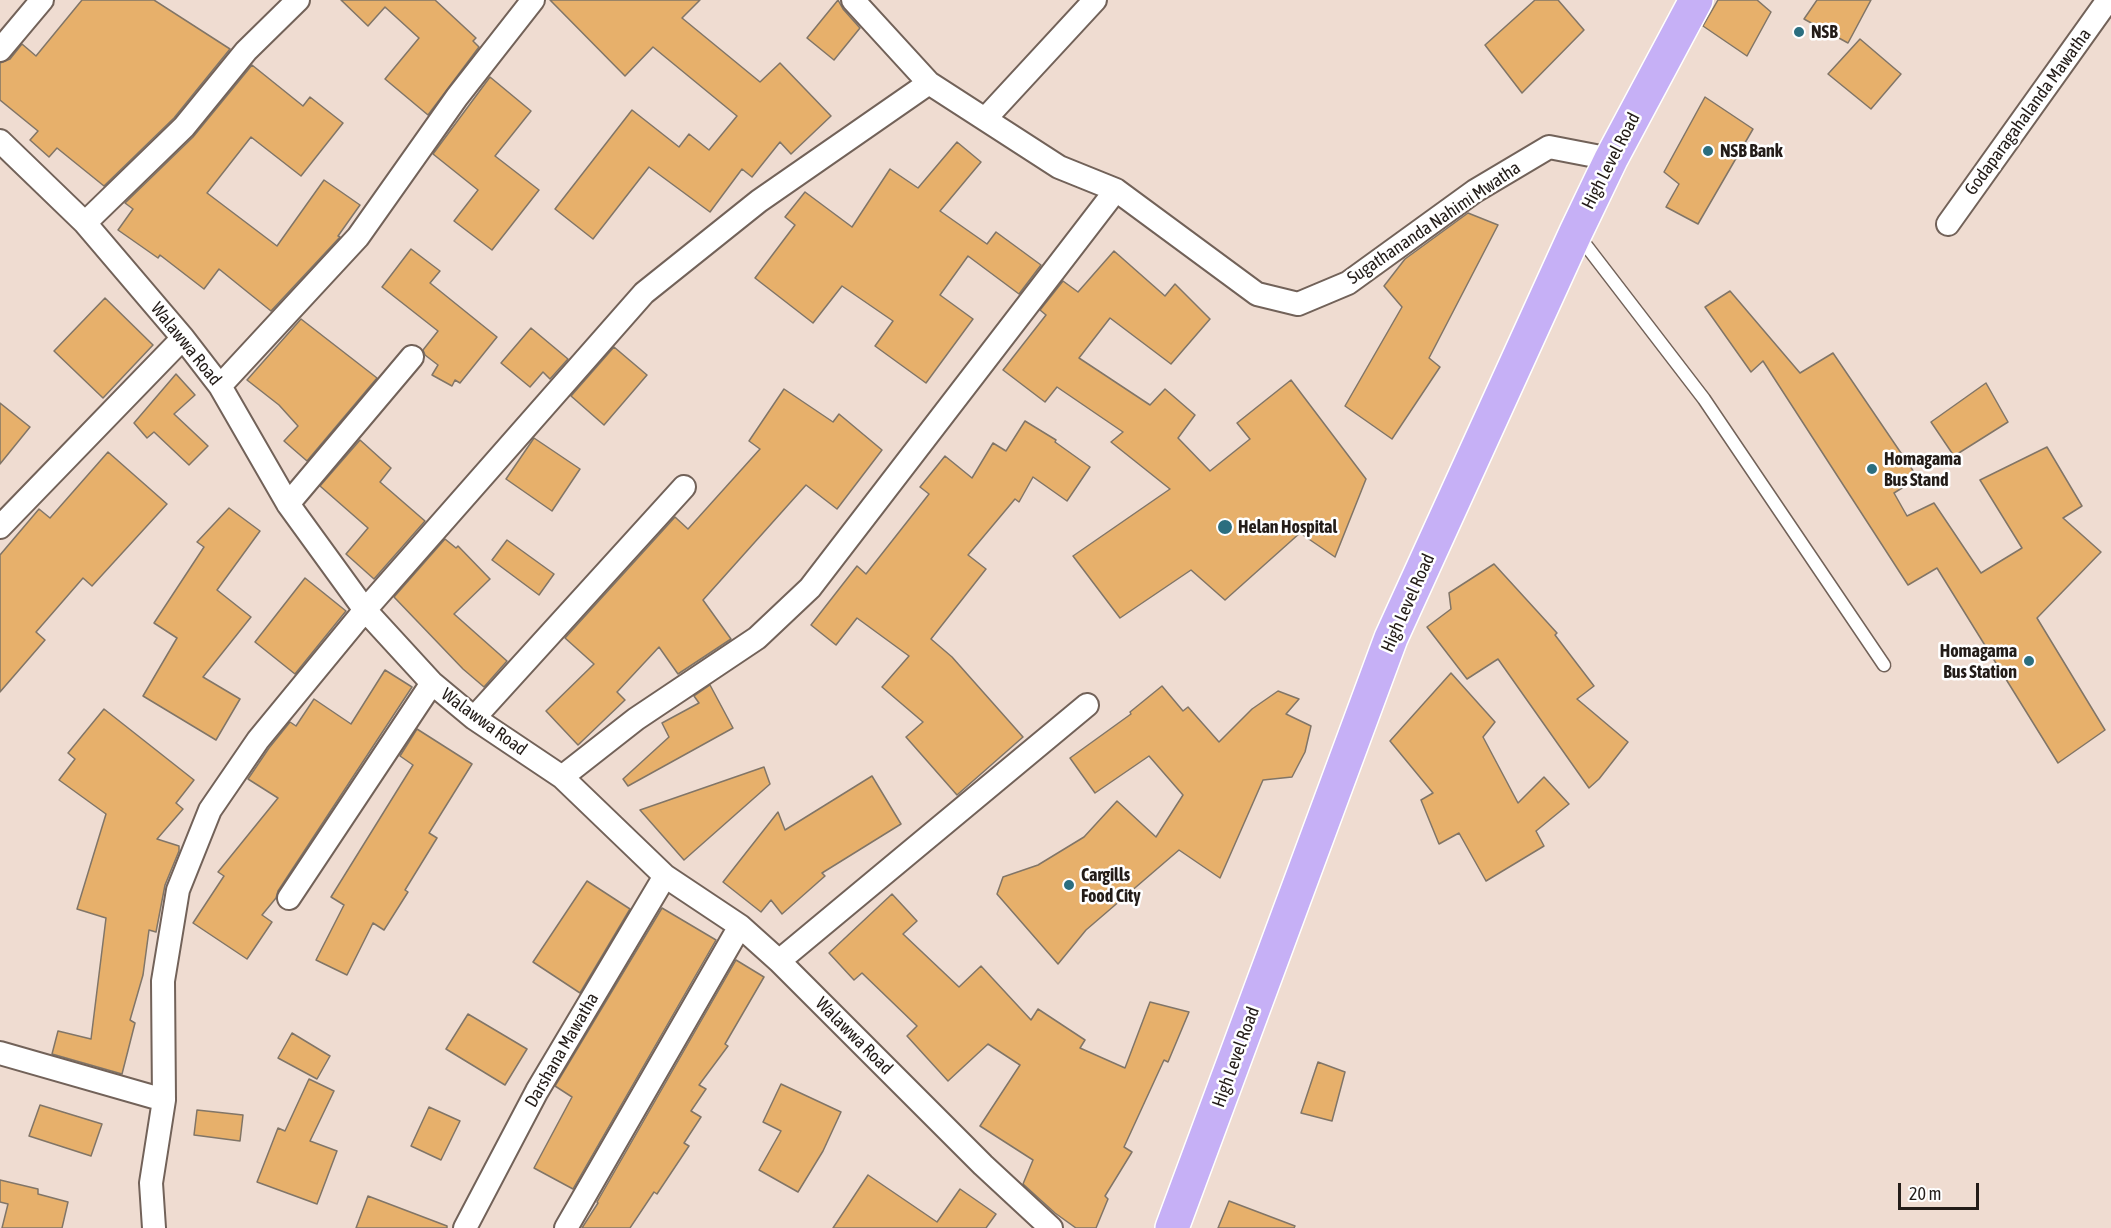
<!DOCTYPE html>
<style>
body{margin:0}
#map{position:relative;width:2111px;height:1228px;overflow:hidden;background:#efdcd1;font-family:"Asap Condensed",sans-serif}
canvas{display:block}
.scale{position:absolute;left:1898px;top:1183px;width:81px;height:27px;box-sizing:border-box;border:3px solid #231c18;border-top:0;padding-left:8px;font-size:18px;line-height:21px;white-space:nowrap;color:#231c18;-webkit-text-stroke:4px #fff;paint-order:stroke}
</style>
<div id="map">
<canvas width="2111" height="1228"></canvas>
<div class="scale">20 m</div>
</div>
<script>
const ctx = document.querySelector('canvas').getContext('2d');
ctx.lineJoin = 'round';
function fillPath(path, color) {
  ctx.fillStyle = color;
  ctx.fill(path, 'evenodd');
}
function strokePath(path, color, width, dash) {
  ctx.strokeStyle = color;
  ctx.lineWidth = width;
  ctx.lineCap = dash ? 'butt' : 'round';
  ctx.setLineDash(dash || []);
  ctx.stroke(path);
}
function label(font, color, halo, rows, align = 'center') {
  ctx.font = font + ' "Asap Condensed",sans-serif';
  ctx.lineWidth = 5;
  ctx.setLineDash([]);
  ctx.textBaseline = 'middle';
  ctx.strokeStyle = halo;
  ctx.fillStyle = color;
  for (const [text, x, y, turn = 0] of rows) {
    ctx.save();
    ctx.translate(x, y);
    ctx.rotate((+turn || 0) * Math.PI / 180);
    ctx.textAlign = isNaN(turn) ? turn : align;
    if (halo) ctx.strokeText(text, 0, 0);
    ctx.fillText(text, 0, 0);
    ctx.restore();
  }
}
const building = new Path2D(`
 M 82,0 L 154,0 L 230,49 L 174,118 L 104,186 L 57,148 L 49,157 L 30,140 L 38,131 L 0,100 L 0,63 L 10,59 L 22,44 L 36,56 Z
 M 341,0 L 435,0 L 476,38 L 473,41 L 479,47 L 428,115 L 385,79 L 419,38 L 385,7 L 368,26 Z
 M 550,0 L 700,0 L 682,18 L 760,82 L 780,63 L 831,116 L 791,154 L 780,142 L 752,177 L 742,169 L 710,212 L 649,167 L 593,239 L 555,209 L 632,110 L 679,147 L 689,134 L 709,150 L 737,116 L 653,47 L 625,76 Z
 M 838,0 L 843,9 L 860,28 L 834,60 L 807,38 Z
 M 1535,0 L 1558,0 L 1584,30 L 1522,93 L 1485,45 Z
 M 1718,0 L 1757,0 L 1771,12 L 1747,56 L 1703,26 Z
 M 1817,0 L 1871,0 L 1848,43 L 1804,19 Z
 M 1860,39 L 1901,74 L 1871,109 L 1828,74 Z
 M 252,65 L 303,106 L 310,97 L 343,123 L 301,176 L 251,137 L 207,193 L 277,246 L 324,180 L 360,205 L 338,236 L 340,237 L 271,311 L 219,269 L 204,289 L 160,255 L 158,258 L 118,230 L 133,209 L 125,203 L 193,137 Z
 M 490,77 L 531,111 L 495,156 L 539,190 L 492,250 L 454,221 L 478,190 L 433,154 Z
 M 1705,97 L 1753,129 L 1698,224 L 1666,207 L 1679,184 L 1664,172 Z
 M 957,142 L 981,162 L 940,211 L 987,244 L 996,232 L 1041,265 L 1019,294 L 968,256 L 940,295 L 973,319 L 926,383 L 875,346 L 893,321 L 842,286 L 813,323 L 755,278 L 795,225 L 785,217 L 805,192 L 852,227 L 890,169 L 918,188 Z
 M 1468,213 L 1498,225 L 1429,358 L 1440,367 L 1392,439 L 1345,406 L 1402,307 L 1384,286 L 1405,259 Z
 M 411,249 L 440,271 L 430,283 L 497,337 L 460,383 L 455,380 L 452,386 L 432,375 L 438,365 L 425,355 L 423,350 L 438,331 L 382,287 Z
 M 1114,251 L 1165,296 L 1175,284 L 1210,319 L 1171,364 L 1110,318 L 1079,358 L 1150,405 L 1165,389 L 1195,415 L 1178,438 L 1210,471 L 1250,439 L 1237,423 L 1291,380 L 1366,479 L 1335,557 L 1300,533 L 1225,600 L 1191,570 L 1120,618 L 1073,556 L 1170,489 L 1111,442 L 1123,432 L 1057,387 L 1045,402 L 1003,370 L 1046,315 L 1040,310 L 1063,281 L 1078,292 Z
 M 1730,291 L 1800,373 L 1833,353 L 1918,478 L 1894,493 L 1907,516 L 1934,503 L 1981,573 L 2022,548 L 1980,480 L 2047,447 L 2082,506 L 2063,518 L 2101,552 L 2037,618 L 2105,730 L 2058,763 L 1937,568 L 1908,585 L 1763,361 L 1751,372 L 1705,307 Z
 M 105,298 L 153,345 L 103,398 L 54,351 Z
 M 301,319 L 377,378 L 307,461 L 284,441 L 298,426 L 279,405 L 247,380 Z
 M 531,328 L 568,359 L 550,379 L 543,372 L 530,387 L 501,363 Z
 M 614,347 L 647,375 L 604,425 L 571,396 Z
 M 176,374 L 195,395 L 174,414 L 208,446 L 189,465 L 154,432 L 147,438 L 134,423 Z
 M 1986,383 L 2008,422 L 1954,456 L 1931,422 Z
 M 784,389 L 833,422 L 839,414 L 882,450 L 837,509 L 806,485 L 703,600 L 731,639 L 678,674 L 659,647 L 617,692 L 625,700 L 578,745 L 546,711 L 594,664 L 565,638 L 675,517 L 688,529 L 760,449 L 749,441 Z
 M 0,403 L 30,427 L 0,464 Z
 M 1025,421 L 1056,440 L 1055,442 L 1090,467 L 1067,501 L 1033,477 L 1019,502 L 1015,499 L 968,555 L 986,569 L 931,639 L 952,657 L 1023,737 L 957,795 L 906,737 L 923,722 L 882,687 L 909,656 L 857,618 L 836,645 L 811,625 L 857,566 L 866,574 L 929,494 L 920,487 L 945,456 L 972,478 L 993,443 L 1006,451 Z
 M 534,438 L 580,469 L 552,511 L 506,479 Z
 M 360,440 L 391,468 L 380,482 L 425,521 L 374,579 L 346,554 L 368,528 L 320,486 Z
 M 108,452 L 167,504 L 92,586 L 83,578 L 36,632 L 45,640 L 0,692 L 0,555 L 39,509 L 50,518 Z
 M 229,508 L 260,531 L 217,590 L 251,617 L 203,677 L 240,699 L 216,740 L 143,696 L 177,638 L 154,623 L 204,547 L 197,542 Z
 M 445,539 L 456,548 L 458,546 L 490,579 L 454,614 L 507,661 L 484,687 L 463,669 L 394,597 Z
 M 507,540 L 554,574 L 539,595 L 492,560 Z
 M 1494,564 L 1557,633 L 1555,635 L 1594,686 L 1577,699 L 1628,742 L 1599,779 L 1589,788 L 1498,659 L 1467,679 L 1427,627 L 1451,609 L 1449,593 Z
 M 305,578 L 346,611 L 295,674 L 255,642 Z
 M 385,670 L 412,687 L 278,891 L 276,898 L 262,915 L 272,922 L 247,959 L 193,923 L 224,876 L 218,872 L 278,798 L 248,779 L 269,748 L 290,722 L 296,726 L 314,699 L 351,724 Z
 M 1451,673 L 1495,722 L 1483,737 L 1518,803 L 1544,777 L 1569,804 L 1536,831 L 1544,846 L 1486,881 L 1459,833 L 1439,844 L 1421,800 L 1433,793 L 1390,741 Z
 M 710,685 L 733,728 L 628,786 L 623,779 L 669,737 L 662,723 L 699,703 L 694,696 Z
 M 1162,686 L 1183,711 L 1188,707 L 1219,742 L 1252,709 L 1278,691 L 1299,699 L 1286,714 L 1311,726 L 1305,752 L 1292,777 L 1263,780 L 1220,878 L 1179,850 L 1086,930 L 1058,964 L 997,894 L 1003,877 L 1038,865 L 1084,837 L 1117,801 L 1156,837 L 1183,795 L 1149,756 L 1095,793 L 1070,758 L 1131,714 L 1130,712 Z
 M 104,709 L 194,780 L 176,803 L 183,809 L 157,839 L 179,846 L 179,851 L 165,885 L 156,932 L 149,930 L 143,975 L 130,1020 L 135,1023 L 122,1074 L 52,1054 L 58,1031 L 91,1039 L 106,918 L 77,909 L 106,814 L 59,780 L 75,759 L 68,753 Z
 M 417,729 L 472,764 L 429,833 L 437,838 L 405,890 L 408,892 L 384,930 L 373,923 L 347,975 L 316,960 L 344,905 L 331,897 L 413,765 L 400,756 Z
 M 764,767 L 770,784 L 684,860 L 640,810 Z
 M 872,776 L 901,824 L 822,873 L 825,876 L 782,914 L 771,900 L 761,912 L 723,882 L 778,812 L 785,830 Z
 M 587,881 L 630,909 L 580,993 L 533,962 Z
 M 892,894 L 917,921 L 903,934 L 959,987 L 981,966 L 1031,1020 L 1038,1009 L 1085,1040 L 1080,1048 L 1125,1068 L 1150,1002 L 1189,1012 L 1168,1062 L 1164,1060 L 1124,1147 L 1132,1152 L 1105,1196 L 1108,1199 L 1096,1228 L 1076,1228 L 1055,1213 L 1023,1184 L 1033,1160 L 980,1126 L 1020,1065 L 988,1044 L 948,1081 L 907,1036 L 917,1026 L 862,973 L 854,980 L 829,953 Z
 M 662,908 L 716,940 L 573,1189 L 534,1168 L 572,1097 L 555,1086 Z
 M 736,960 L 764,977 L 725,1044 L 728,1046 L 699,1085 L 706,1089 L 691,1111 L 701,1117 L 684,1143 L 689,1146 L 657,1194 L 654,1192 L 630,1228 L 582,1228 L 598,1203 L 597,1202 Z
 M 468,1014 L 527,1049 L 505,1085 L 446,1049 Z
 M 292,1033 L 330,1056 L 317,1079 L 278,1058 Z
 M 1318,1062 L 1345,1072 L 1332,1121 L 1301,1113 Z
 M 309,1079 L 334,1091 L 310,1141 L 337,1151 L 317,1204 L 257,1182 L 278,1128 L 285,1131 Z
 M 781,1084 L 841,1112 L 823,1151 L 798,1192 L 759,1170 L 781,1131 L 763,1122 Z
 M 40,1105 L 102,1124 L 91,1156 L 29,1136 Z
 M 429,1107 L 460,1121 L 441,1160 L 411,1146 Z
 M 197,1110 L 243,1115 L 240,1141 L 194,1135 Z
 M 868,1175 L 937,1222 L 960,1189 L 996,1214 L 986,1228 L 833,1228 Z
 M 0,1180 L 38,1189 L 38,1194 L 68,1202 L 62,1228 L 2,1228 L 8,1204 L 0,1202 Z
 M 368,1196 L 447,1226 L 447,1228 L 356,1228 Z
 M 1229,1201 L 1295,1226 L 1294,1228 L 1218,1228 Z`);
fillPath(building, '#e7b06b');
strokePath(building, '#817567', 1.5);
const service = new Path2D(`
 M 1578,235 L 1704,399 L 1884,665`);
const minor = new Path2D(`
 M 853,0 L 929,83 L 1059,167 L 1116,190 L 1257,294 L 1298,304 L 1348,283 L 1475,191 L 1549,147 L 1611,159
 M 0,50 L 42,0
 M 985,119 L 1095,0
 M 0,141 L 85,223 L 183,338 L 220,386 L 288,504 L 365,610 L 432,683 L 474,718 L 562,777 L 665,876 L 740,926 L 779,961 L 983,1165 L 1051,1228
 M 85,223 L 184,127 L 246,51 L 298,0
 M 1948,224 L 2108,0
 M 220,386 L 358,237 L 457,97 L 533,0
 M 288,504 L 412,357
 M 0,527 L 183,338
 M 474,718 L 684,487
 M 562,777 L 636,719 L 757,638 L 810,588 L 1116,190
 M 289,898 L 432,683
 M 779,961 L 1087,705
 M 0,1053 L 164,1100
 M 154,1228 L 151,1183 L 164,1100 L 163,981 L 178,890 L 210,810 L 258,740 L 365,610 L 644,293 L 759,201 L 929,83
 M 465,1228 L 537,1091 L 665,876
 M 566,1228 L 740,926`);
const trunk = new Path2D(`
 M 1172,1228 L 1391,638 L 1576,232 L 1611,159 L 1696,0`);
strokePath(service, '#726259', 15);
strokePath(minor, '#726259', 26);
strokePath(trunk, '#fff', 36);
strokePath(service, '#fff', 12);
strokePath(minor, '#fff', 22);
strokePath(trunk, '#c6b0f6', 33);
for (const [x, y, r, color] of [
 [1799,32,6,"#2b6e7f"],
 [1708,151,6,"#2b6e7f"],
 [1872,469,6,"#2b6e7f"],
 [1225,527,8,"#2b6e7f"],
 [2029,661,6,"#2b6e7f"],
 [1069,885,6,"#2b6e7f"]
]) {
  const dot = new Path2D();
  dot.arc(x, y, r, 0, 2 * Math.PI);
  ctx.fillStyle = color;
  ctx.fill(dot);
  strokePath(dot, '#fff', 2);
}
label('bold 18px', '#231c18', '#fff', [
 ["NSB",1811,32],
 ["NSB Bank",1720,151],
 ["Homagama",1884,459],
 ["Bus Stand",1884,480],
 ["Helan Hospital",1238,527],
 ["Homagama",2017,651,"right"],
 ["Bus Station",2017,672,"right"],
 ["Cargills",1081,875],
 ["Food City",1081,896]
], 'left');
label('18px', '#231c18', '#fff', [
 ["Godaparagahalanda Mawatha",2028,112,-54],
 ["High Level Road",1611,161,-63],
 ["Sugathananda Nahimi Mwatha",1434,223,-34],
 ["Walawwa Road",186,344,51],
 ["High Level Road",1408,603,-66],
 ["Walawwa Road",484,722,36],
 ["Walawwa Road",854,1036,45],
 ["Darshana Mawatha",562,1050,-60],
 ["High Level Road",1236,1057,-70]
]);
</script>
